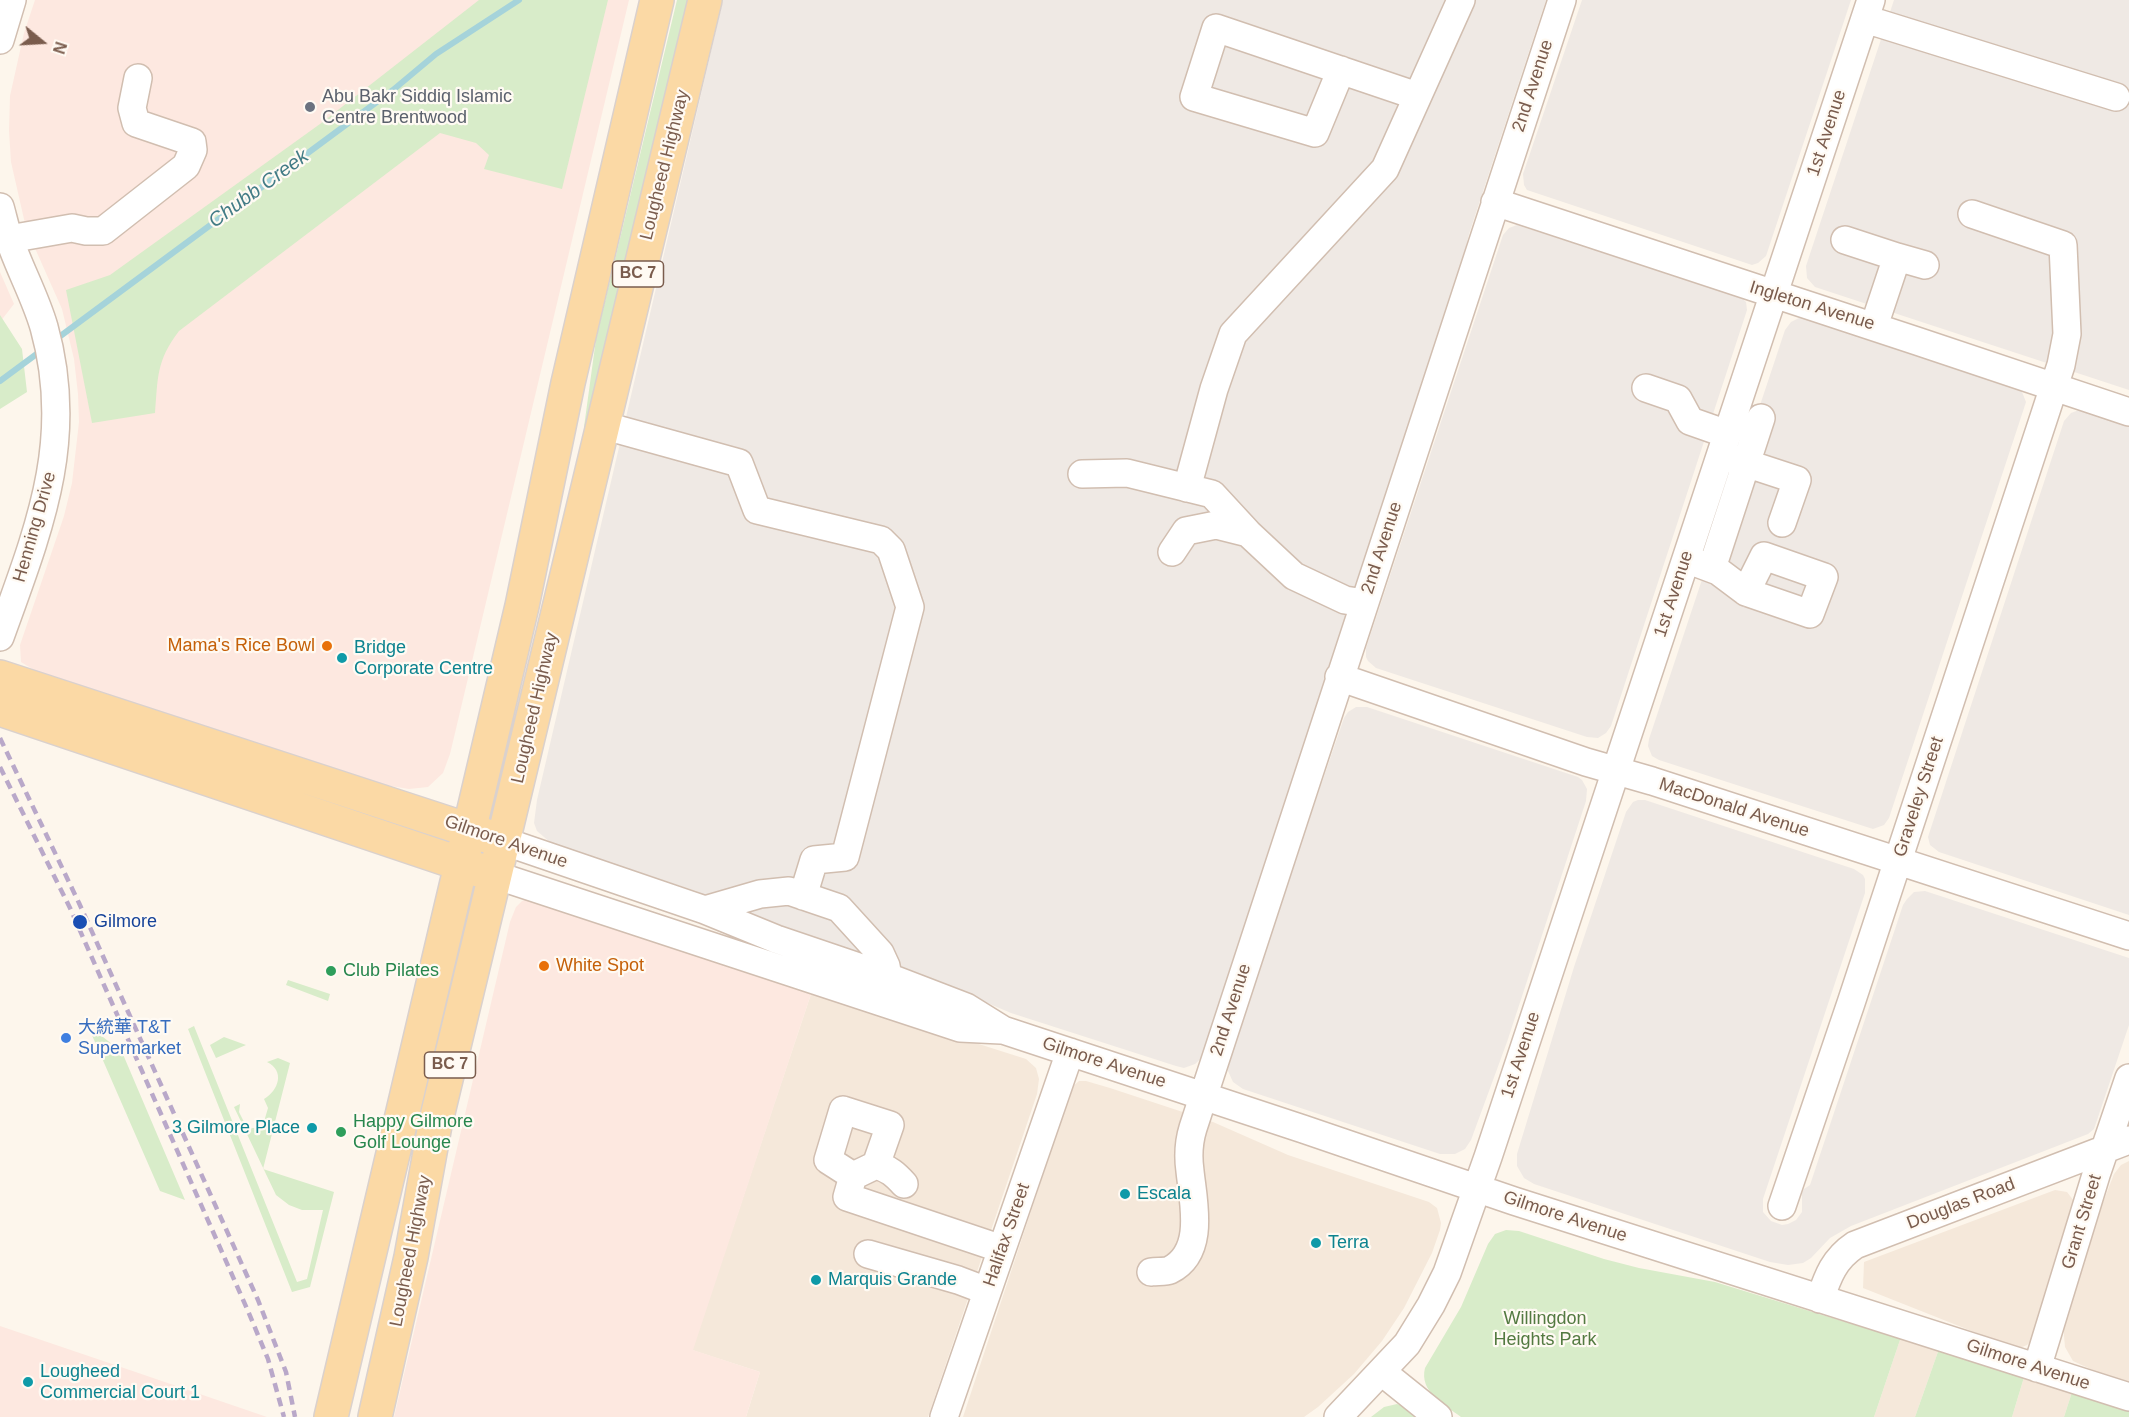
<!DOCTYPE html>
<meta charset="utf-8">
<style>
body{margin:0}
#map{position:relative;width:2129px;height:1417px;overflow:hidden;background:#fdf6ec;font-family:Arial,sans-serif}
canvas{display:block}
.north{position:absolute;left:12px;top:12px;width:60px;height:60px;-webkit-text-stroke:4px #fffaf3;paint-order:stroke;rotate:108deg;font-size:16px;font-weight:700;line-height:24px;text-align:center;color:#7a5c4d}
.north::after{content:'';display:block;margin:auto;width:21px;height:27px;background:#7a5c4d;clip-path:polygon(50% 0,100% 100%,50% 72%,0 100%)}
</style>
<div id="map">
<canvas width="2129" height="1417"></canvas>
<div class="north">N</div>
</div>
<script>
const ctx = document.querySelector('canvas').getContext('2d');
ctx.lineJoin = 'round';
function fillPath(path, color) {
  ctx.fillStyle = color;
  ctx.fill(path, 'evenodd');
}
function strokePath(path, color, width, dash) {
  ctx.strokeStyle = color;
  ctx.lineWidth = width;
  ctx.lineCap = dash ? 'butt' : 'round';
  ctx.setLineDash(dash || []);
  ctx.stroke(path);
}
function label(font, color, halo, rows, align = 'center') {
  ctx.font = font + ' Arial,"Noto Sans SC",sans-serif';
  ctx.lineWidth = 4.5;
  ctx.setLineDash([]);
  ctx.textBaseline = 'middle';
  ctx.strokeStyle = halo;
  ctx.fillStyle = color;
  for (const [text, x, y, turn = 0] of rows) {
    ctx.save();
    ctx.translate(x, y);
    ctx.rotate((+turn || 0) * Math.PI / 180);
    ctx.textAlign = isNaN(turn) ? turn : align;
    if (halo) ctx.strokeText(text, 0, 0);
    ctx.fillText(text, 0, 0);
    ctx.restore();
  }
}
fillPath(new Path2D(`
 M 812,991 L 1026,1059 L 1036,1068 L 1039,1079 L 1037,1094 L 928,1417 L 746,1417 L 760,1372 L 692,1350 Z
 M 1079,1081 L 1086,1081 L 1110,1088 L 1213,1122 L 1288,1155 L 1429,1202 L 1437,1208 L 1441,1223 L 1440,1230 L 1432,1253 L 1404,1308 L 1382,1341 L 1354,1374 L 1318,1407 L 1304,1417 L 963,1417 L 1072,1087 Z
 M 2129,1161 L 2129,1384 L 2112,1379 L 2073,1361 L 2065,1347 L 2064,1336 L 2064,1325 L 2090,1236 L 2114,1174 L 2121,1165 Z
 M 2055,1190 L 2067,1192 L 2074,1201 L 2031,1341 L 2027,1345 L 2017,1349 L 1863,1288 L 1864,1262 Z
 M 1901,1337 L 1940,1346 L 1915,1417 L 1874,1417 Z
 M 2025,1374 L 2073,1389 L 2064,1417 L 2012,1417 Z`), '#f5e8da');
fillPath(new Path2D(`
 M 35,0 L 629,0 L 450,754 L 443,773 L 428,787 L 409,789 L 373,783 L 34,670 L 21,662 L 20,645 L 64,516 L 72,483 L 79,422 L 78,394 L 74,359 L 62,309 L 26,228 L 11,162 L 9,131 L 10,96 L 24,33 Z
 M 0,272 L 14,304 L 0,322 Z
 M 530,898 L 812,991 L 693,1350 L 760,1372 L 746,1417 L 394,1417 L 510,922 L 516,907 L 522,901 Z
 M 0,1326 L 118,1366 L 267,1417 L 0,1417 Z`), '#fde8e0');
fillPath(new Path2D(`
 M 723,0 L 1546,0 L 1469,234 L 1458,281 L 1205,1055 L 1195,1064 L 1184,1068 L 1176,1066 L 1011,1013 L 952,988 L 775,929 L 696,891 L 551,843 L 537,831 L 534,823 L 537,800 Z
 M 1582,0 L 1851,0 L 1766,256 L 1758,263 L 1752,265 L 1527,190 L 1524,185 L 1523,174 Z
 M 1894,0 L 2129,0 L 2129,390 L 1815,287 L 1807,278 L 1806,266 Z
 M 1517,225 L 1741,297 L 1746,302 L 1747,310 L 1611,726 L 1606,733 L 1598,738 L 1587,737 L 1376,668 L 1368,661 L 1366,657 L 1366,648 L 1503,235 L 1509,228 Z
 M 1799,318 L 1804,318 L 2014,387 L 2022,392 L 2026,402 L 1889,818 L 1884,825 L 1873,829 L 1659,760 L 1652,756 L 1648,746 L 1649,739 L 1785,330 L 1791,322 Z
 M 2079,410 L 2129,425 L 2129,915 L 1939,852 L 1930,845 L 1928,837 L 2064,421 L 2071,413 Z
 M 1356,707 L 1367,707 L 1578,777 L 1582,780 L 1587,789 L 1586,801 L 1507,1042 L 1471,1140 L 1465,1149 L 1455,1154 L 1440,1154 L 1243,1089 L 1233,1082 L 1228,1071 L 1229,1053 L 1344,718 L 1348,712 Z
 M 1638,800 L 1645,800 L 1854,869 L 1863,875 L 1865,879 L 1865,893 L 1763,1199 L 1763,1212 L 1771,1221 L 1782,1225 L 1788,1224 L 1796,1220 L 1802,1212 L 1802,1193 L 1804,1189 L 1810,1185 L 1903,905 L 1907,899 L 1914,892 L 1925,891 L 2129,958 L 2129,1025 L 2094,1129 L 2088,1134 L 1851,1226 L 1830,1238 L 1811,1258 L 1803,1263 L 1788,1265 L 1770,1262 L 1534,1184 L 1524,1178 L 1517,1166 L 1517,1154 L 1574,967 L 1626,812 L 1633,802 Z`), '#efe9e4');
fillPath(new Path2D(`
 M 479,0 L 608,0 L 562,189 L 484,169 L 489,155 L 476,143 L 440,133 L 179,331 C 156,361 158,378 155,413 L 92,423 L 66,290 L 110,275 L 320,124 Z
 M 677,0 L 691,0 L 588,428 L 584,427 L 596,339 Z
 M 0,315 L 22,349 L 27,392 L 0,409 Z
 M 288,980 L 330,994 L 328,1001 L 286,985 Z
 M 194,1026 L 297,1282 L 307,1279 L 323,1210 L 302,1210 L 289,1205 L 276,1195 L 234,1107 L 240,1104 L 239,1112 L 247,1128 L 256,1128 L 263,1125 L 268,1108 L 264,1099 C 279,1090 285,1071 267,1062 L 278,1058 L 290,1063 L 263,1169 L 334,1192 L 310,1287 L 292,1292 L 188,1029 Z
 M 91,1033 L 103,1037 L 122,1052 L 185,1200 L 160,1191 Z
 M 224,1037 L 246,1045 L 216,1058 L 210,1045 Z
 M 1506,1230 L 1519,1231 L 1604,1259 L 1639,1268 L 1715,1282 L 1842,1321 L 1901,1337 L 1874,1417 L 1461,1417 C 1444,1404 1419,1392 1425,1368 L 1461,1307 L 1488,1244 L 1495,1234 Z
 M 1940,1346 L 2025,1374 L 2012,1417 L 1915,1417 Z
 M 2073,1389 L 2129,1407 L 2129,1417 L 2064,1417 Z
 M 1397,1404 L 1406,1407 L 1421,1417 L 1371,1417 L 1384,1407 Z`), '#d8ecc9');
strokePath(new Path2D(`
 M 55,340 L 393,90 L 436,54 L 519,0
 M 0,381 L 42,350`), '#a5d3da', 6);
const minor = new Path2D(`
 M 1865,19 L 2116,97
 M 0,40 L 12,0
 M 1341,70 L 1315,133 L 1194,97 L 1216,28 L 1417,96
 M 1495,202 C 1706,271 1918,341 2129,412
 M 0,207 C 3,217 5,228 9,238 C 19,268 35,296 44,327 C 76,441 38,531 0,637
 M 9,239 L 72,228 L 86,231 L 103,231 L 186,166 L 193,150 L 192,142 L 136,123 L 132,108 L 138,78
 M 1845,240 L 1897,257 L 1874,326
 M 1897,257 L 1925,265
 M 1646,388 L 1678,399 L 1690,421 L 1727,434
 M 602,425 L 739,463 L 757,510 L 881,540 L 891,550 L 910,607 L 845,857 L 814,860 L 803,896
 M 1730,458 L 1797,480 L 1782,523
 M 1082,474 L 1127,473 L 1212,494 L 1248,533 L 1294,576 L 1345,600 L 1364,603
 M 1187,488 L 1214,389 L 1233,334 L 1385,169 L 1461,0
 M 1172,552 L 1186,531 L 1216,525 L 1248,533
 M 1686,559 L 1718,571 L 1746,592 L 1810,614 L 1824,577 L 1764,556 L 1746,592
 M 1712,568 L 1761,418
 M 1339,677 L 1586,762 L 1652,781 L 2129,936
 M 503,841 L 705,910 L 776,939 L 888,977 L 966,1007 L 1003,1030 L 1303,1129 L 1514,1201 L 2129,1397
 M 495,875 L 960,1028 L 1001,1030
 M 705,910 L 760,894 L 789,891 L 839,908 L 880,953 L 886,966 L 888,977
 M 876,1165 C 889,1169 895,1174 904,1184
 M 853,1176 L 828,1160 L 843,1110 L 890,1125 L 876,1165 L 853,1176 L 847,1197 L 1002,1249
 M 1782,1206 L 1851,1003 L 2044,417 L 2061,365 L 2067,334 L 2063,245 L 1972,214
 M 868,1254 L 958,1280 L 987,1291
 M 1151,1272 C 1157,1271 1165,1272 1170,1270 C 1206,1252 1193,1201 1190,1171 C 1188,1157 1189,1141 1193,1128 L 1562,0
 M 1820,1299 C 1828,1276 1834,1259 1855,1245 L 2129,1140
 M 2037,1368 L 2096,1175 L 2129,1078
 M 1382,1372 L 1438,1417
 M 944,1417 L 1070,1052
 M 1338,1417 L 1407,1344 L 1431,1305 L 1447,1273 L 1488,1157 L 1871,0`);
const major = new Path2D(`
 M 0,677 L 490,837
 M 0,709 L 482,871
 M 331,1417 L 522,606 L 568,383 L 657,0
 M 375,1417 L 411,1257 L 435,1125 L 705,0`);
strokePath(minor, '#d1beb0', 30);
strokePath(major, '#dad1cd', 36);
strokePath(minor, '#fff', 27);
strokePath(major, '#fbd9a5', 33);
strokePath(new Path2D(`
 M 0,738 L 79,903 L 258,1300 L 286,1372 L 295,1417
 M 0,767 L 70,908 L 248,1311 L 268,1359 L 284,1417`), '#b9a8c9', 4.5, [9, 6]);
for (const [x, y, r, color] of [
 [310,107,6,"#6b7280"],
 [327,646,6,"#e8710a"],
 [342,658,6,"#0f9aa8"],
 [80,922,8,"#1a4fb4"],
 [544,966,6,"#e8710a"],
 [331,971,6,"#2e9e5b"],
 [66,1038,6,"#3f7fe0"],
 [312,1128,6,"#0f9aa8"],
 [341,1132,6,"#2e9e5b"],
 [1125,1194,6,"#0f9aa8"],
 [1316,1243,6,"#0f9aa8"],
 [816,1280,6,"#0f9aa8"],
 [28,1382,6,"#0f9aa8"]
]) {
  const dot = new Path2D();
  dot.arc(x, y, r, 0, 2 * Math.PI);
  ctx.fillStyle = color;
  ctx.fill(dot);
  strokePath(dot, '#fffaf3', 2);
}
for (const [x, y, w] of [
 [638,274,51],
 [450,1065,51]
]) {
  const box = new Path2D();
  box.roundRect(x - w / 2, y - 13, w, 26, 4.5);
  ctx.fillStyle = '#fffaf3';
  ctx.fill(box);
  strokePath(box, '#7a5c4d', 1.5);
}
label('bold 16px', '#7a5c4d', null, [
 ["BC 7",638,274],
 ["BC 7",450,1065]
]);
label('18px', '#7a5c4d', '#fffaf3', [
 ["2nd Avenue",1533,86,-72],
 ["1st Avenue",1827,133,-72],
 ["Lougheed Highway",665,165,-76],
 ["Ingleton Avenue",1812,306,17],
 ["Henning Drive",35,527,-74],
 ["2nd Avenue",1382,548,-72],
 ["1st Avenue",1674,594,-72],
 ["Lougheed Highway",535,708,-77],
 ["Graveley Street",1919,797,-72],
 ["MacDonald Avenue",1734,808,18],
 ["Gilmore Avenue",506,842,19],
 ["2nd Avenue",1231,1010,-72],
 ["1st Avenue",1521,1055,-72],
 ["Gilmore Avenue",1104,1063,18],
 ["Douglas Road",1961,1204,-21],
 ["Gilmore Avenue",1565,1217,18],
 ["Grant Street",2082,1222,-73],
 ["Halifax Street",1007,1235,-71],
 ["Lougheed Highway",411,1251,-79],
 ["Gilmore Avenue",2028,1365,18]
]);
label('18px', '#5b616d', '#fffaf3', [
 ["Abu Bakr Siddiq Islamic",322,97],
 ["Centre Brentwood",322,118]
], 'left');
label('18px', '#c56008', '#fffaf3', [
 ["Mama's Rice Bowl",315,646],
 ["White Spot",556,966,"left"]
], 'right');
label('18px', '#0d838f', '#fffaf3', [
 ["Bridge",354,648],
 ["Corporate Centre",354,669],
 ["3 Gilmore Place",300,1128,"right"],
 ["Escala",1137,1194],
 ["Terra",1328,1243],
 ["Marquis Grande",828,1280],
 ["Lougheed",40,1372],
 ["Commercial Court 1",40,1393]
], 'left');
label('18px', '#164399', '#fffaf3', [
 ["Gilmore",94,922]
], 'left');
label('18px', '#27864d', '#fffaf3', [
 ["Club Pilates",343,971],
 ["Happy Gilmore",353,1122],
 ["Golf Lounge",353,1143]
], 'left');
label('18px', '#366cbe', '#fffaf3', [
 ["大統華 T&T",78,1028],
 ["Supermarket",78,1049]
], 'left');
label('18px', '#537a41', '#fffaf3', [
 ["Willingdon",1545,1319],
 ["Heights Park",1545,1340]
]);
label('italic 20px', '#437c86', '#fffaf3', [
 ["Chubb Creek",259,189,-36]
]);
</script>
